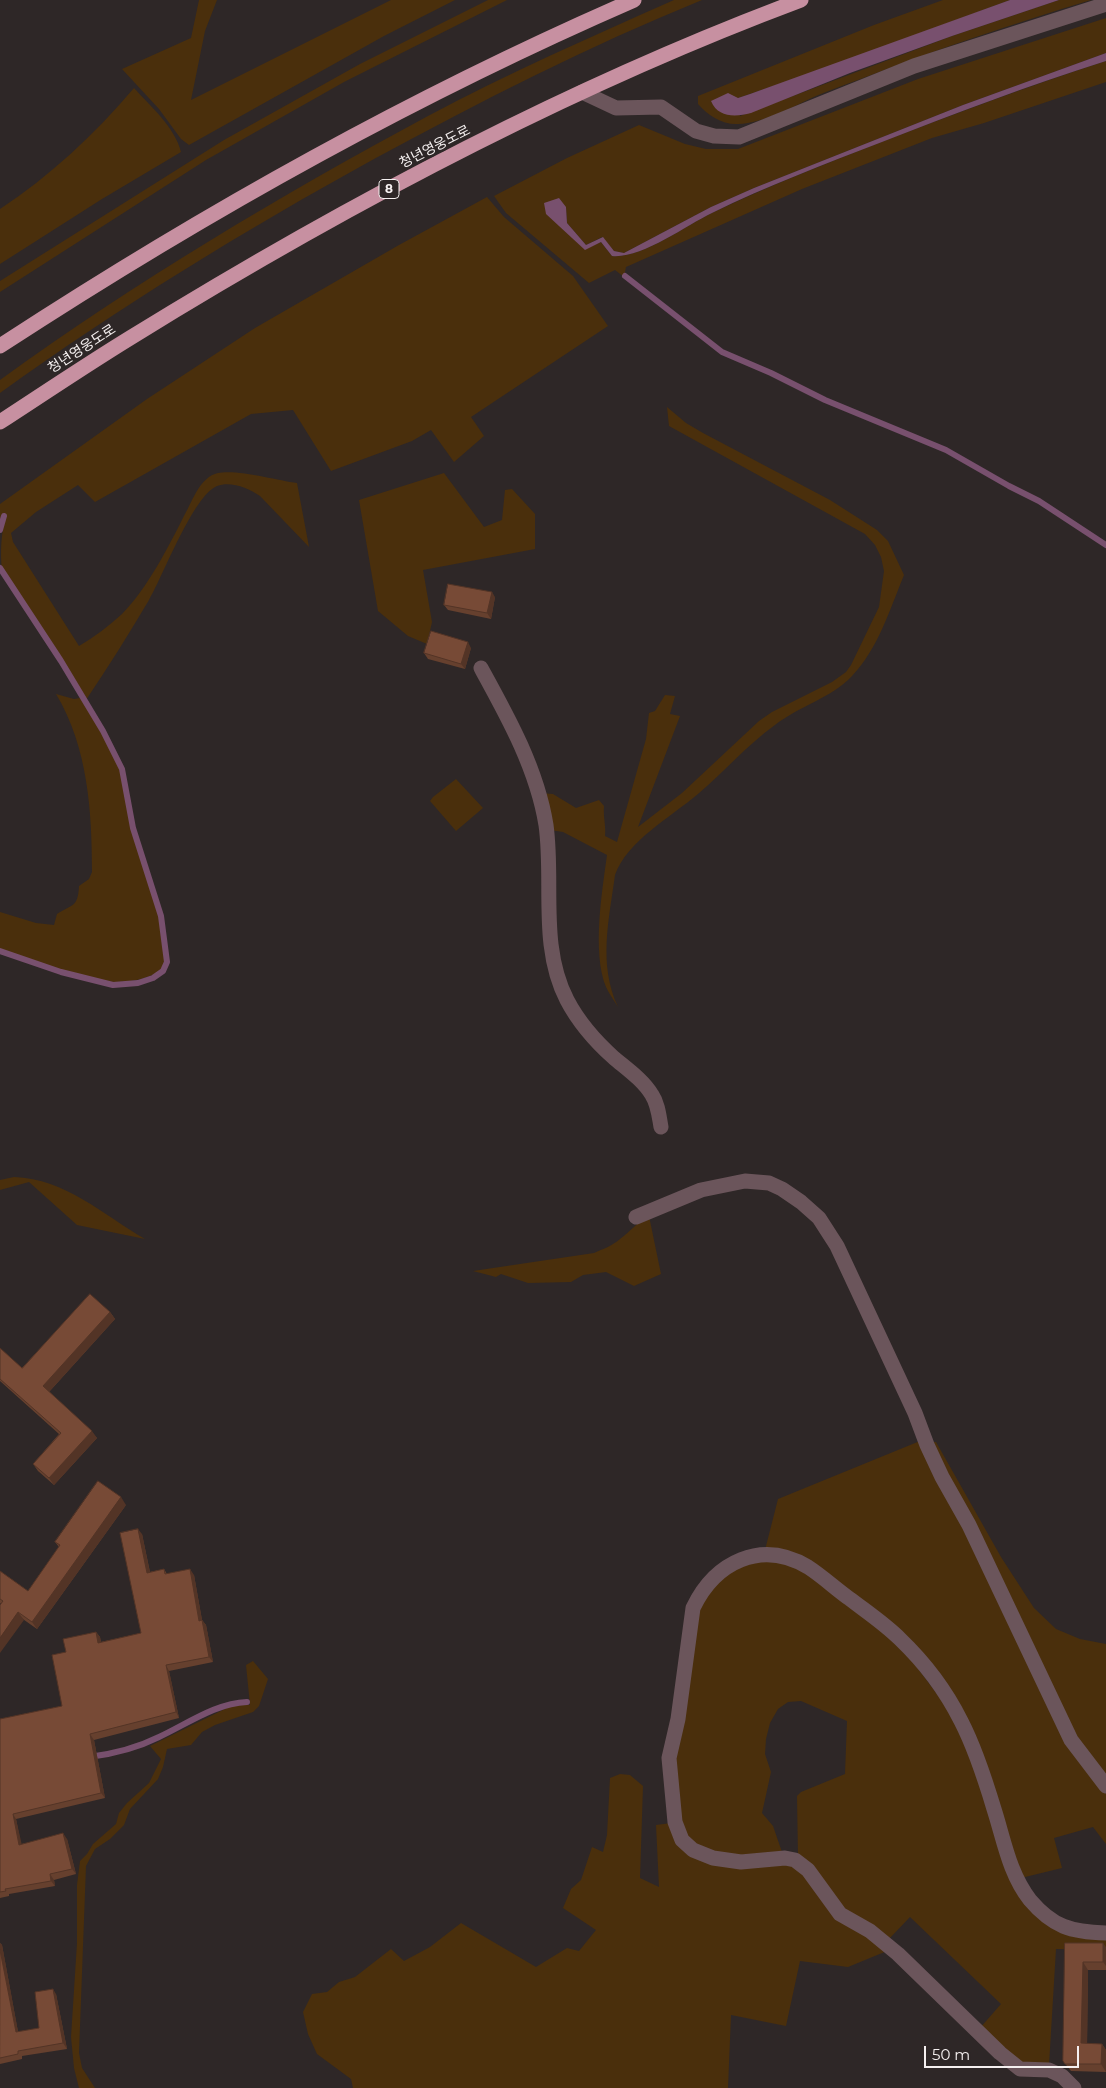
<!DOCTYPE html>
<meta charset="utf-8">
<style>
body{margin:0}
#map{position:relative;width:1106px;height:2088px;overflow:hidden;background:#2e2727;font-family:Montserrat,sans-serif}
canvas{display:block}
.scale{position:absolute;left:924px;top:2046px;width:155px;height:22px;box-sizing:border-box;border:2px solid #f5f0f0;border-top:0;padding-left:6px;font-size:15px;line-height:18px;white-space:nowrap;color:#f5f0f0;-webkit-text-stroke:4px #2e2727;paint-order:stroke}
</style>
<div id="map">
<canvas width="1106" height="2088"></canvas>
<div class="scale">50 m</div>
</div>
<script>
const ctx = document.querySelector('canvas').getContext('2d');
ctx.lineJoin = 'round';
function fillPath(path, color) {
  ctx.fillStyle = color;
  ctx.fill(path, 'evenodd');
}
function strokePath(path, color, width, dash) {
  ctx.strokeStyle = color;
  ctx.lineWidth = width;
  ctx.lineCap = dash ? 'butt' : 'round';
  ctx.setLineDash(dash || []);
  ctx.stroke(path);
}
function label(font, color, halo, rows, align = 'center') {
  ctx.font = font + ' Montserrat,"Noto Sans KR",sans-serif';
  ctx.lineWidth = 5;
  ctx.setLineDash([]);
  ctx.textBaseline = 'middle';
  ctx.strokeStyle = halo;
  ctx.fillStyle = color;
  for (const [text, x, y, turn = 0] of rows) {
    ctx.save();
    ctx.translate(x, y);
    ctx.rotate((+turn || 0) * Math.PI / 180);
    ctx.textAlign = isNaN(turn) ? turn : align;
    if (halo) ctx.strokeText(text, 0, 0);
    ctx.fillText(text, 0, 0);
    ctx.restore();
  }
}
fillPath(new Path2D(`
 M 199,0 L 217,0 L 205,31 L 191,100 L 391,0 L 455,0 L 384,36 L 189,145 L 181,139 L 159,109 L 122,69 L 191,38 Z
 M 488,0 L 507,0 L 344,82 L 206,160 L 0,292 L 0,281 L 224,140 L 360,64 Z
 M 674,0 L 702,0 C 589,46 481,101 374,159 C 245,230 119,307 0,393 L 0,380 C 135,282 281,195 428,116 C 508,73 591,37 674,0 Z
 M 943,0 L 1010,0 L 829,67 L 738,98 L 740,116 L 952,36 L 1059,0 L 1091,0 C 1012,24 935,50 858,80 C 844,85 830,90 816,96 C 792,107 764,123 738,124 C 723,125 707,115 698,104 L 698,96 L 874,25 Z
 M 1106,18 L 1106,53 L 963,105 L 754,188 L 711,207 L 624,253 L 614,251 L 602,237 L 586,245 L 567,223 L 566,207 L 547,214 L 585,249 L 601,242 L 612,256 C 641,259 685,226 712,213 C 766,187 823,165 879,143 C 954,114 1029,86 1106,61 L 1106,82 L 984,123 L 932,138 L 802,189 L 626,267 L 624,277 L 615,270 L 589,283 L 506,213 L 494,196 L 567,158 L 639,125 L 685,144 L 706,149 L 738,149 L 918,79 Z
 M 134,88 C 151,107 175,127 181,152 L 102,199 L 0,264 L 0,209 C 50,176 95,134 134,88 Z
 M 487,197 L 504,217 L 573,276 L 608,326 L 471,417 L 484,436 L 454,462 L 431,430 L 412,441 L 331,471 L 293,410 L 251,414 L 95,502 L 78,485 L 36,512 L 11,533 L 13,542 L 79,646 C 94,637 109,626 122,614 C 147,589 169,546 185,514 C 193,500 200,477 218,473 C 236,469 277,480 297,483 L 309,547 L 260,496 C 248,488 231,481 217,486 C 193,496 163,576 149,600 C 129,634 108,667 86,700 L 2,570 C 0,553 1,533 6,516 L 2,515 L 0,524 L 0,504 L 147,399 L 255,328 L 399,245 Z
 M 667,407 L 686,423 L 703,433 L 830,500 L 877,530 L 888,541 L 904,575 C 890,609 878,649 852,676 C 830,699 799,706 775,725 C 747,745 724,772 698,794 C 671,817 627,841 615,875 C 609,920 598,964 618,1007 C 614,1000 609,994 606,987 C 592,952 602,892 607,855 L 563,832 L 550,830 L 540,793 L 553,794 L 576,808 L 599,800 L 604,806 C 603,817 606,825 605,836 L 617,842 L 646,739 L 649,713 L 655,711 L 665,695 L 675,696 L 670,714 L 680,716 L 638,827 L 682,793 L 759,721 L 772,712 L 832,682 L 846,672 L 851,665 L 879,607 L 884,571 L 881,557 L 875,545 L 865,534 L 669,426 Z
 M 444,473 L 484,527 L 502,520 L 505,490 L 512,489 L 535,514 L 535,549 L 423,570 L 432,622 L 427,644 L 408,636 L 378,611 L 359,500 Z
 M 56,694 L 74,699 L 80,698 C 97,718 110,744 119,768 C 127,786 127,808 132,827 C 140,864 176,935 162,970 C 112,1000 50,966 0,950 L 0,912 L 36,923 L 54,925 L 57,914 C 73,904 78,907 79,886 L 89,879 L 92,872 C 92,812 88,747 56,694 Z
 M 456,779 L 483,808 L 456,831 L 430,801 L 433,797 Z
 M 14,1177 C 66,1179 102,1214 145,1239 L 77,1225 L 29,1182 L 0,1190 L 0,1180 Z
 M 649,1216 L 661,1274 L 634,1286 L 606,1272 L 583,1275 L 571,1282 L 528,1283 L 501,1274 L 496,1277 L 473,1271 L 594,1253 C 603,1249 612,1246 620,1239 C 631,1231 636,1223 649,1216 Z
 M 920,1441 L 965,1527 L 1067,1743 L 1106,1794 L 1106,1844 L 1093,1827 L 1054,1838 L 1062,1868 L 1021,1878 L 979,1750 L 877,1614 L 765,1550 L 778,1499 Z
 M 928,1442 L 936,1442 L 1001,1557 L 1034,1608 L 1056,1629 L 1080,1639 L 1106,1644 L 1106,1781 L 1073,1739 Z
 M 744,1559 L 787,1559 L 873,1618 L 946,1698 L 993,1810 L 1038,1910 L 1106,1935 L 1106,1950 L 1056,1949 L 1049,2065 L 1025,2065 L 980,2028 L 1001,2004 L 910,1917 L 889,1939 L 849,1915 L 798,1857 L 797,1796 L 801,1792 L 845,1774 L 847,1721 L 801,1701 L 788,1702 L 778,1709 L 770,1723 L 766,1739 L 765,1754 L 771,1772 L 762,1813 L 773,1826 L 783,1855 L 714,1856 L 683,1839 L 674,1740 L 701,1595 Z
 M 253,1661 L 268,1679 L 259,1706 L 253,1712 L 215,1725 L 202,1732 L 191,1745 L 167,1749 L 163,1767 L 158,1779 L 130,1809 L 124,1825 L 110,1839 L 95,1849 L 86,1866 L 79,2053 L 82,2068 L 95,2088 L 79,2088 L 74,2068 L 71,2037 L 77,1943 L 77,1885 L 80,1861 L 87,1854 L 93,1844 L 116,1824 L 119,1813 L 127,1803 L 149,1783 L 161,1759 L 150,1746 L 233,1705 L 250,1705 L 246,1665 Z
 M 620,1774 L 630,1775 L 643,1786 L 640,1878 L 659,1887 L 656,1825 L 671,1823 L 690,1854 L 793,1864 L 887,1951 L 848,1967 L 800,1961 L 786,2026 L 731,2015 L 728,2088 L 353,2088 L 351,2079 L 317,2054 L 308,2034 L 303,2012 L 312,1994 L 327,1992 L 339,1982 L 355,1977 L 391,1949 L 404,1961 L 430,1947 L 461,1923 L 536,1967 L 567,1948 L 579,1951 L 596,1930 L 563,1908 L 571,1889 L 581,1880 L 592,1847 L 603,1852 L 607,1835 L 610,1778 Z`), '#4a2f0c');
fillPath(new Path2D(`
 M 1010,0 L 1059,0 L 952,36 L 850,73 L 751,113 C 736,117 718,118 711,101 L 728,93 L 738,98 L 750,94 Z
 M 1106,53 L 1106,61 C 1030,85 956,113 882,142 C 825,164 767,186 712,213 C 685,226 641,259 612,256 L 601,242 L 585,250 L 546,214 L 544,203 L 559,198 L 566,207 L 567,223 L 586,245 L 603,237 L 614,251 L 624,253 L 711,207 L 754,188 L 963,105 Z`), '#78506e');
strokePath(new Path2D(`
 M 625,276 L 722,352 L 771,373 L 825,400 L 946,450 L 1009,486 L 1039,501 L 1106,545
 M 0,530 L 4,516
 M 0,568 L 61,661 L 103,731 L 122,769 L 133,828 L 161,916 L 167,962 L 163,971 L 153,978 L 138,983 L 113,985 L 61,972 L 0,951
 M 89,1757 C 113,1754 137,1748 159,1737 C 187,1724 216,1703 247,1702`), '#78506e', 6);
strokePath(new Path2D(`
 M 582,92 L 616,108 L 661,107 L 696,131 L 714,136 L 739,137 L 914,66 L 1106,4
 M 481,668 C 508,717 537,769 546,825 C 554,882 539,946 567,1000 C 579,1023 595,1041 614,1058 C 627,1069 643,1080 652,1095 C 658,1104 659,1116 661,1127
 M 636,1217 L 701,1190 L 745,1181 L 769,1183 L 782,1189 L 801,1202 L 819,1218 L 837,1246 L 915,1413 L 927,1445 L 942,1477 L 969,1525 L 1071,1740 L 1106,1786
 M 1074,2088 L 1062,2076 L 1049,2070 L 1020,2069 L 1000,2053 L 898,1954 L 870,1931 L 840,1914 L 808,1870 L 795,1860 L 785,1858 L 741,1862 L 713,1858 L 693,1850 L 682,1840 L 675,1822 L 669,1758 L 678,1719 L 693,1608 C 715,1562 761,1539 808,1567 C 822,1576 836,1589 850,1599 C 867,1612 885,1624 900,1639 C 924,1662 946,1691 961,1721 C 975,1748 985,1779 994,1809 C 1004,1840 1009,1873 1030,1900 C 1053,1927 1071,1932 1106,1933`), '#6b555b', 15);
strokePath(new Path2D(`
 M 0,346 C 202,214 413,96 634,0
 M 0,422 C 43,394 86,365 130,338 C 342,207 568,87 801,0`), '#c790a1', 15);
fillPath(new Path2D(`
 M 495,597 L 491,619 L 448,610 L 444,605 Z
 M 471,648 L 465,669 L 428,659 L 424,653 Z
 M 110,1312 L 115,1319 L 49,1392 L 97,1438 L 54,1485 L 38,1471 L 33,1464 L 59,1434 L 0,1381 L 0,1348 L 22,1368 Z
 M 126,1505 L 37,1629 L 0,1603 L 0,1571 L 28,1591 L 59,1547 L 55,1542 Z
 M 142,1534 L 150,1572 L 164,1569 L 167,1574 L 194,1575 L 202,1620 L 206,1625 L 213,1662 L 169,1671 L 179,1718 L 94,1740 L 105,1798 L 16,1819 L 21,1844 L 67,1839 L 76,1874 L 54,1880 L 55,1886 L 9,1894 L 9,1896 L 0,1898 L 0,1719 L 62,1706 L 66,1652 L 96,1632 L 100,1637 L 101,1642 L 141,1633 Z
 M 0,1943 L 2,1945 L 18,2032 L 39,2028 L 56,1994 L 67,2049 L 22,2056 L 22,2059 L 0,2064 Z
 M 1065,1943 L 1106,1947 L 1106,1970 L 1088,1970 L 1087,2044 L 1102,2044 L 1106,2050 L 1106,2072 L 1071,2071 L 1063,2061 Z`), '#66402e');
fillPath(new Path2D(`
 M 492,592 L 495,597 L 491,619 L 487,613 Z
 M 468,642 L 471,648 L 465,669 L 461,664 Z
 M 110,1312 L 115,1319 L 48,1393 L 43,1386 Z
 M 92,1431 L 97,1438 L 54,1485 L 49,1478 Z
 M 121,1497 L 126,1505 L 37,1629 L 32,1622 Z
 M 138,1529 L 142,1534 L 151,1578 L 147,1573 Z
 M 190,1569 L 194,1575 L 203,1626 L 199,1621 Z
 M 18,1612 L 24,1620 L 0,1653 L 0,1638 Z
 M 202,1620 L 206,1625 L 213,1662 L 209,1657 Z
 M 96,1632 L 100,1637 L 102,1648 L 98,1643 Z
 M 166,1665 L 169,1671 L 179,1718 L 176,1712 Z
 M 90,1734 L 94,1740 L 105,1798 L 101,1793 Z
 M 13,1814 L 16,1819 L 23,1850 L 19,1845 Z
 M 63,1833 L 67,1839 L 76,1874 L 72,1869 Z
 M 50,1874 L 54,1880 L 55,1886 L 51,1881 Z
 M 0,1943 L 2,1945 L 19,2037 L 16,2032 L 0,1950 Z
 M 1103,1943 L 1106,1947 L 1106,1966 L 1103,1962 Z
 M 1083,1962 L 1088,1970 L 1087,2051 L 1081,2043 Z
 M 53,1989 L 56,1994 L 67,2049 L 63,2043 Z
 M 1102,2044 L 1106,2050 L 1106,2072 L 1101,2064 Z`), '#533426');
const building = new Path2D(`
 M 448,584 L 492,592 L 487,613 L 444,605 Z
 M 431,631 L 468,642 L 461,664 L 424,653 Z
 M 90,1294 L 110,1312 L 43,1386 L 92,1431 L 49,1478 L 33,1464 L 61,1433 L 0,1379 L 0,1348 L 22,1368 Z
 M 98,1481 L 121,1497 L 32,1622 L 18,1612 L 0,1638 L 0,1605 L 3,1601 L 0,1599 L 0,1571 L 28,1591 L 60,1545 L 55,1542 Z
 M 138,1529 L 147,1573 L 164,1569 L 165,1574 L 190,1569 L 199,1621 L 202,1620 L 209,1657 L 166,1665 L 176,1712 L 90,1734 L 101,1793 L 13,1814 L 19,1845 L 63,1833 L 72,1869 L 50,1874 L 51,1881 L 5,1889 L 6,1891 L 0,1892 L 0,1719 L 62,1706 L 52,1655 L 66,1652 L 63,1639 L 96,1632 L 98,1643 L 141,1633 L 120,1533 Z
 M 1065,1943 L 1103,1943 L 1103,1962 L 1083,1962 L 1081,2043 L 1102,2044 L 1101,2064 L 1065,2064 L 1063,2061 Z
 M 0,1950 L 16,2032 L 39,2028 L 35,1992 L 53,1989 L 63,2043 L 18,2051 L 18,2054 L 0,2058 Z`);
fillPath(building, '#774a36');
strokePath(building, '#533426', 1);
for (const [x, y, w] of [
 [389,189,20]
]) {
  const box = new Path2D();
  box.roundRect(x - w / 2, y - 9.5, w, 19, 4);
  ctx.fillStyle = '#2e2727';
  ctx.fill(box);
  strokePath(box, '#f5f0f0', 1);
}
label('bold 12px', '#f5f0f0', null, [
 ["8",389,189]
]);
label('14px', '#f5f0f0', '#2e2727', [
 ["청년영웅도로",435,147,-27],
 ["청년영웅도로",82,349,-33]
]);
</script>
